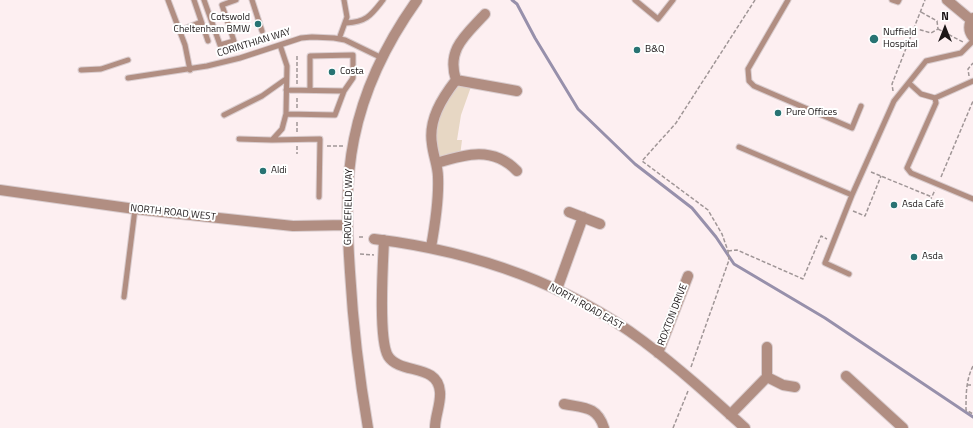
<!DOCTYPE html>
<meta charset="utf-8">
<style>
body{margin:0}
#map{position:relative;width:973px;height:428px;overflow:hidden;background:#fdeff1;font-family:"Titillium Web",sans-serif}
canvas{display:block}
.north{position:absolute;left:925px;top:8px;width:40px;height:40px;-webkit-text-stroke:3px #fff;paint-order:stroke;rotate:0deg;font-size:11px;font-weight:700;line-height:16px;text-align:center;color:#1b1617}
.north::after{content:'';display:block;margin:auto;width:14px;height:18px;background:#1b1617;clip-path:polygon(50% 0,100% 100%,50% 72%,0 100%)}
</style>
<div id="map">
<canvas width="973" height="428"></canvas>
<div class="north">N</div>
</div>
<script>
const ctx = document.querySelector('canvas').getContext('2d');
ctx.lineJoin = 'round';
function fillPath(path, color) {
  ctx.fillStyle = color;
  ctx.fill(path, 'evenodd');
}
function strokePath(path, color, width, dash) {
  ctx.strokeStyle = color;
  ctx.lineWidth = width;
  ctx.lineCap = dash ? 'butt' : 'round';
  ctx.setLineDash(dash || []);
  ctx.stroke(path);
}
function label(font, color, halo, rows, align = 'center') {
  ctx.font = font + ' "Titillium Web",sans-serif';
  ctx.lineWidth = 4;
  ctx.setLineDash([]);
  ctx.textBaseline = 'middle';
  ctx.strokeStyle = halo;
  ctx.fillStyle = color;
  for (const [text, x, y, turn = 0] of rows) {
    ctx.save();
    ctx.translate(x, y);
    ctx.rotate((+turn || 0) * Math.PI / 180);
    ctx.textAlign = isNaN(turn) ? turn : align;
    if (halo) ctx.strokeText(text, 0, 0);
    ctx.fillText(text, 0, 0);
    ctx.restore();
  }
}
fillPath(new Path2D(`
 M 456,80 L 472,84 L 461,115 L 457,140 L 462,140 L 460,156 L 437,163 L 431,131 Z`), '#e7d7c4');
strokePath(new Path2D(`
 M 512,0 L 517,4 L 535,38 L 578,109 L 635,164 L 692,208 L 716,237 L 734,264 L 825,318 L 973,417`), '#9790ab', 3);
const service = new Path2D(`
 M 168,0 L 185,45 L 190,70
 M 194,0 L 208,41
 M 204,0 L 220,45 L 234,41 L 222,5 L 236,0
 M 252,0 L 262,31
 M 635,0 L 658,19 L 673,0
 M 788,0 L 748,69 L 749,81 L 754,86 L 852,128 L 861,106
 M 892,0 L 898,2 L 899,0
 M 346,23 C 367,22 371,15 383,0
 M 179,31 L 201,22
 M 339,39 L 347,17 L 344,0
 M 280,45 L 287,66 L 286,114 L 282,129 L 272,140 L 320,139 L 319,197
 M 81,70 L 101,69 L 128,60
 M 128,78 L 207,66 L 240,58 L 301,38 L 312,37 L 334,38 L 345,40 L 382,58
 M 910,84 L 921,94 L 935,98 L 973,81
 M 286,90 L 344,91
 M 935,98 L 936,103 L 907,168 L 911,173 L 973,199
 M 286,114 L 335,115 L 344,91 L 353,78 L 353,55 L 310,56 L 310,90
 M 224,115 L 262,96 L 286,79
 M 239,139 L 272,140
 M 739,147 L 852,195
 M 849,274 L 825,263 L 852,195 L 894,101 L 926,61 L 961,53 L 973,41
 M 124,297 L 135,209`);
const minor = new Path2D(`
 M 947,0 L 971,20
 M 973,18 C 968,24 968,31 973,37
 M 456,80 C 446,49 466,35 485,14
 M 456,80 L 517,91
 M 437,163 C 466,154 493,146 517,171
 M 569,212 L 600,224
 M 374,239 C 472,251 564,282 643,341 C 679,368 712,398 745,428
 M 384,240 C 383,262 378,339 388,356 C 400,375 438,363 440,392 C 441,404 435,416 435,428
 M 431,247 C 435,225 439,200 438,177 C 438,166 433,155 432,144 C 428,120 442,98 456,80
 M 557,289 L 583,217
 M 658,353 L 688,276
 M 846,376 L 903,428
 M 767,377 L 783,385 L 795,387
 M 564,404 C 584,408 597,406 604,428
 M 730,415 L 767,377 L 767,347`);
const tertiary = new Path2D(`
 M 0,190 L 135,209 L 293,226 L 347,225
 M 368,428 C 359,376 353,324 350,272 C 347,227 345,183 354,139 C 364,89 387,42 417,0`);
strokePath(service, '#d9ccce', 7);
strokePath(minor, '#d9ccce', 12);
strokePath(tertiary, '#d9ccce', 12);
strokePath(new Path2D(`
 M 914,28 L 931,33 L 938,29 L 937,21 L 921,12
 M 938,29 L 963,42
 M 969,76 L 968,69 L 973,63
 M 297,84 L 297,56
 M 893,91 L 892,84 L 925,0
 M 297,108 L 297,97
 M 297,132 L 297,121
 M 297,146 L 297,154
 M 327,146 L 343,146
 M 871,172 L 932,197
 M 941,177 L 973,101
 M 930,201 L 935,190
 M 853,211 L 865,216 L 881,176
 M 359,237 L 365,237
 M 728,251 L 737,250 L 803,279 L 821,236 L 827,239
 M 360,254 L 374,255
 M 973,366 C 966,380 966,394 966,410 L 973,414
 M 691,367 L 729,260 L 728,251 L 722,234 L 708,210 L 642,161 L 676,123 L 755,0
 M 967,385 L 973,385
 M 673,428 L 688,391`), '#a09697', 1.5, [4, 2]);
strokePath(service, '#b18e82', 5);
strokePath(minor, '#b18e82', 10);
strokePath(tertiary, '#b18e82', 10);
for (const [x, y, r, color] of [
 [258,24,4,"#287373"],
 [874,39,5,"#287373"],
 [637,50,4,"#287373"],
 [332,72,4,"#287373"],
 [778,113,4,"#287373"],
 [263,171,4,"#287373"],
 [894,205,4,"#287373"],
 [914,257,4,"#287373"]
]) {
  const dot = new Path2D();
  dot.arc(x, y, r, 0, 2 * Math.PI);
  ctx.fillStyle = color;
  ctx.fill(dot);
  strokePath(dot, '#fff', 1.5);
}
label('10px', '#1b1617', '#fff', [
 ["Cotswold",250,18,"right"],
 ["Cheltenham BMW",250,30,"right"],
 ["Nuffield",883,33],
 ["Hospital",883,45],
 ["B&Q",645,50],
 ["Costa",340,72],
 ["Pure Offices",786,113],
 ["Aldi",271,171],
 ["Asda Café",902,205],
 ["Asda",922,257]
], 'left');
label('10px', '#1b1617', '#fff', [
 ["CORINTHIAN WAY",254,43,-17],
 ["GROVEFIELD WAY",349,207,-89],
 ["NORTH ROAD WEST",173,213,6],
 ["NORTH ROAD EAST",586,307,29],
 ["ROXTON DRIVE",673,315,-69]
]);
</script>
